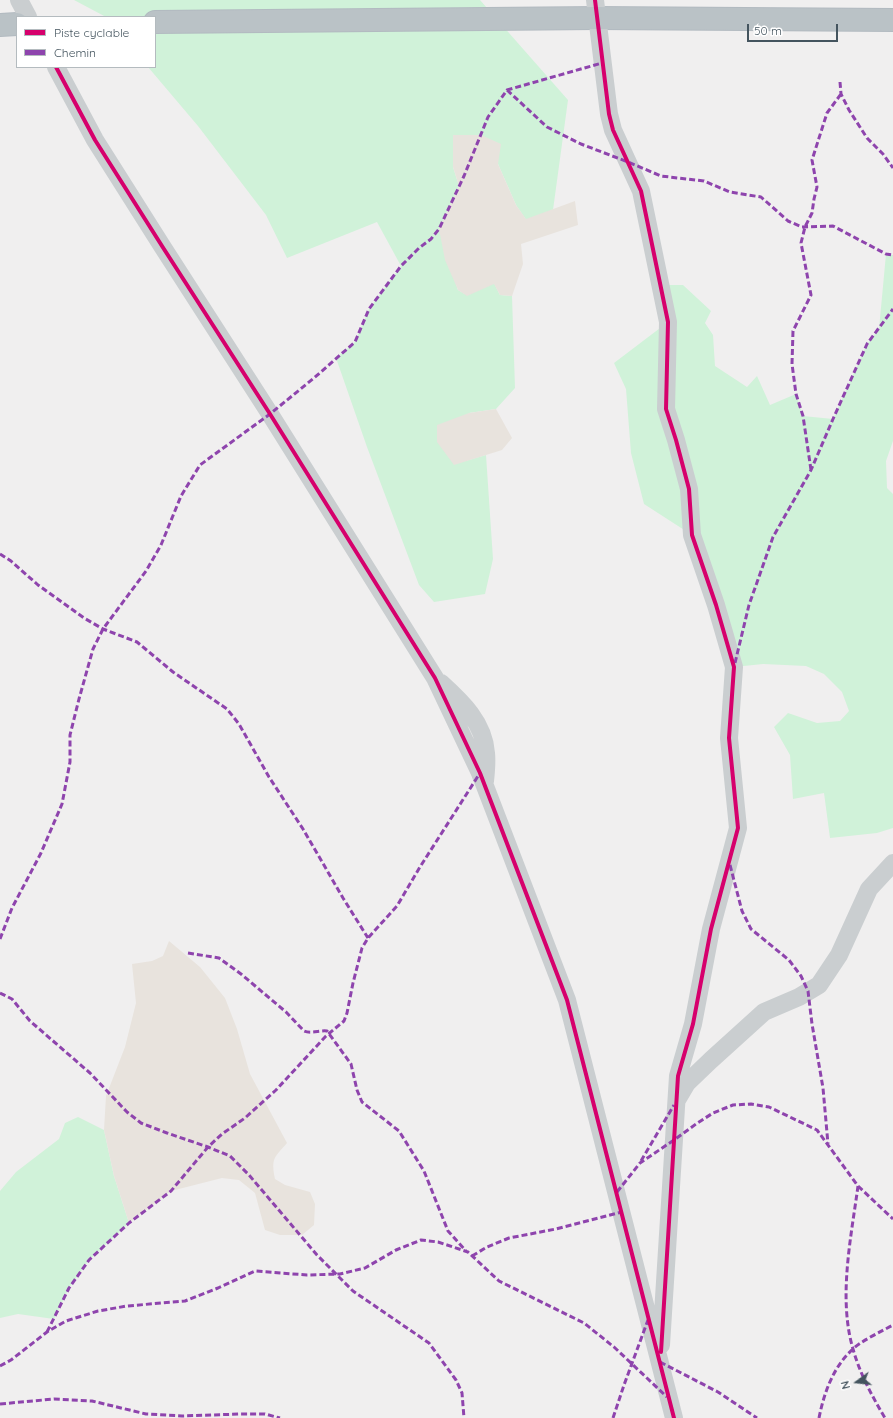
<!DOCTYPE html>
<style>
body{margin:0}
#map{position:relative;width:893px;height:1418px;overflow:hidden;background:#f0efef;font-family:Quicksand,sans-serif}
canvas{display:block}
.legend{position:absolute;left:16px;top:16px;width:140px;height:52px;box-sizing:border-box;background:#fff;border:1px solid #b4bbbf;margin:0;padding:5px 7px;list-style:none;font-size:12px;color:#44545e}
.legend li{display:flex;align-items:center;gap:8px;height:20px}
.legend b{width:20px;border:1px solid #b4bbbf}
.north{position:absolute;left:837px;top:1362px;width:40px;height:40px;-webkit-text-stroke:3px #fff;paint-order:stroke;rotate:255deg;font-size:11px;font-weight:700;line-height:16px;text-align:center;color:#44545e}
.north::after{content:'';display:block;margin:auto;width:14px;height:18px;background:#44545e;clip-path:polygon(50% 0,100% 100%,50% 72%,0 100%)}
.scale{position:absolute;left:747px;top:24px;width:91px;height:18px;box-sizing:border-box;border:2px solid #44545e;border-top:0;padding-left:5px;font-size:12px;line-height:14px;white-space:nowrap;color:#44545e;-webkit-text-stroke:3px #fff;paint-order:stroke}
</style>
<div id="map">
<canvas width="893" height="1418"></canvas>
<ul class="legend">
<li><b style="height:5px;background:#d6006c"></b>Piste cyclable</li>
<li><b style="height:5px;background:#8e44ad"></b>Chemin</li>
</ul>
<div class="north">N</div>
<div class="scale">50 m</div>
</div>
<script>
const ctx = document.querySelector('canvas').getContext('2d');
ctx.lineJoin = 'round';
function fillPath(path, color) {
  ctx.fillStyle = color;
  ctx.fill(path, 'evenodd');
}
function strokePath(path, color, width, dash) {
  ctx.strokeStyle = color;
  ctx.lineWidth = width;
  ctx.lineCap = dash ? 'butt' : 'round';
  ctx.setLineDash(dash || []);
  ctx.stroke(path);
}
fillPath(new Path2D(`
 M 74,0 L 480,0 L 568,100 L 553,210 L 526,220 L 516,205 L 498,164 L 481,135 L 453,136 L 453,167 L 459,186 L 439,229 L 458,290 L 467,295 L 494,283 L 500,295 L 512,296 L 515,388 L 496,409 L 469,413 L 454,464 L 486,455 L 493,559 L 485,594 L 434,602 L 419,585 L 367,447 L 336,358 L 355,342 L 369,309 L 401,266 L 377,222 L 287,258 L 266,215 L 198,126 L 148,67 L 155,67 L 155,17 L 106,17 Z
 M 886,254 L 893,255 L 893,441 L 886,461 L 887,488 L 893,494 L 893,828 L 877,833 L 830,838 L 824,793 L 793,799 L 790,755 L 774,727 L 788,713 L 817,723 L 840,721 L 849,711 L 842,692 L 824,674 L 806,666 L 763,664 L 734,667 L 692,535 L 644,504 L 631,453 L 626,389 L 614,363 L 668,322 L 661,285 L 683,285 L 711,311 L 705,323 L 713,335 L 715,366 L 747,387 L 757,376 L 770,405 L 796,394 L 803,416 L 833,419 L 867,344 L 879,329 Z
 M 78,1117 L 104,1130 L 114,1176 L 129,1223 L 89,1260 L 69,1288 L 54,1319 L 18,1314 L 0,1318 L 0,1191 L 16,1172 L 59,1139 L 65,1123 Z`), '#d0f2d9');
fillPath(new Path2D(`
 M 453,135 L 481,135 L 501,144 L 498,164 L 516,205 L 526,219 L 575,201 L 578,225 L 521,244 L 523,264 L 512,296 L 500,295 L 494,284 L 467,296 L 458,290 L 445,260 L 439,229 L 459,186 L 453,167 Z
 M 496,409 L 512,438 L 502,450 L 454,465 L 437,442 L 437,425 L 469,413 Z
 M 169,941 L 200,967 L 225,998 L 237,1029 L 250,1074 L 287,1143 C 274,1158 271,1158 275,1179 L 285,1185 L 310,1192 L 315,1204 L 314,1225 L 302,1235 L 280,1235 L 265,1230 L 255,1193 L 239,1180 L 222,1178 L 171,1191 L 129,1223 L 114,1176 L 104,1130 L 106,1096 L 125,1047 L 136,1003 L 132,964 L 152,961 L 163,956 Z`), '#e8e3dd');
const highway = new Path2D(`
 M 155,22 L 597,18 L 893,20
 M 0,25 L 17,24`);
strokePath(highway, '#b2bac0', 24);
strokePath(new Path2D(`
 M 19,0 L 28,17
 M 595,0 L 609,114 L 613,130 L 641,191 L 668,322 L 666,409 L 676,440 L 689,489 L 692,535 L 716,605 L 734,667 L 729,738 L 738,828 L 711,929 L 693,1024 L 678,1076 L 661,1345
 M 56,67 L 95,140 L 162,246 L 270,414 L 435,678 L 480,773 L 567,1000 L 674,1418
 M 441,683 C 462,702 484,723 486,753 C 487,762 486,772 485,781
 M 677,1100 L 687,1083 L 711,1060 L 764,1012 L 799,997 L 819,985 L 839,955 L 869,889 L 893,863`), '#caced0', 18);
strokePath(highway, '#bac2c6', 22);
strokePath(new Path2D(`
 M 840,82 L 841,94 L 849,110 L 867,138 L 883,154 L 893,168
 M 507,90 L 547,127 L 581,144 L 628,162 L 661,176 L 704,181 L 730,192 L 761,197 L 788,221 L 802,227 L 833,226 L 886,254 L 893,255
 M 811,470 L 803,416 L 796,394 L 792,364 L 793,331 L 811,295 L 801,243 L 805,227 L 812,213 L 814,199 L 817,187 L 812,160 L 827,113 L 841,94
 M 0,554 L 11,561 L 38,585 L 84,618 L 103,629 L 137,642 L 173,672 L 227,709 L 239,724 L 269,777 L 303,829 L 343,898 L 368,938
 M 735,663 L 749,605 L 773,537 L 811,470 L 833,419 L 867,344 L 893,309
 M 730,865 L 742,911 L 751,929 L 789,960 L 801,976 L 808,991 L 812,1024 L 823,1088 L 828,1144
 M 0,939 L 12,908 L 41,853 L 62,804 L 70,762 L 70,735 L 79,699 L 93,649 L 103,629 L 146,571 L 161,545 L 181,496 L 200,465 L 270,414 L 314,378 L 355,342 L 369,309 L 401,266 L 419,248 L 431,239 L 439,229 L 464,176 L 488,117 L 507,90 L 602,63
 M 188,953 L 219,958 L 241,974 L 286,1012 L 304,1031 C 311,1034 320,1030 327,1031 L 351,1064 L 357,1090 L 362,1102 L 399,1131 L 424,1171 L 448,1231 L 466,1251
 M 0,993 L 12,999 L 30,1021 L 90,1073 L 127,1112 L 141,1123 L 167,1133 L 208,1147 L 230,1156 L 249,1175 L 317,1255 L 353,1291 L 429,1343 L 456,1380 L 462,1393 L 464,1418
 M 641,1161 L 674,1105
 M 858,1186 C 851,1238 838,1298 853,1349 C 860,1374 872,1396 885,1418
 M 617,1192 L 640,1163 L 674,1140 L 696,1124 L 713,1113 L 733,1105 L 751,1104 L 769,1107 L 817,1130 L 858,1186 L 893,1219
 M 472,1256 L 487,1247 L 509,1238 L 556,1229 L 622,1212
 M 47,1332 L 69,1288 L 89,1260 L 129,1223 L 171,1191 L 208,1147 L 222,1134 L 245,1118 L 276,1090 L 326,1036 L 344,1021 L 347,1013 L 353,983 L 362,948 L 368,938 L 397,906 L 420,867 L 480,773
 M 660,1362 L 718,1392 L 757,1418
 M 0,1366 L 11,1360 L 47,1332 L 66,1321 L 98,1311 L 127,1306 L 185,1301 L 218,1288 L 255,1271 L 307,1275 L 340,1274 L 365,1268 L 396,1250 L 421,1240 L 438,1242 L 468,1252 L 499,1281 L 584,1323 L 614,1347 L 667,1397
 M 0,1404 L 54,1399 L 92,1401 L 146,1414 L 182,1416 L 240,1414 L 265,1414 L 280,1418
 M 613,1418 L 624,1385 L 648,1320
 M 819,1418 C 824,1393 833,1367 853,1349 C 861,1341 882,1331 893,1325`), '#8e44ad', 3, [6, 3]);
strokePath(new Path2D(`
 M 595,0 L 609,114 L 613,130 L 641,191 L 668,322 L 666,409 L 676,440 L 689,489 L 692,535 L 716,605 L 734,667 L 729,738 L 738,828 L 711,929 L 693,1024 L 678,1076 L 661,1352
 M 56,67 L 95,140 L 162,246 L 270,414 L 435,678 L 480,773 L 567,1000 L 674,1418`), '#d6006c', 4);
</script>
